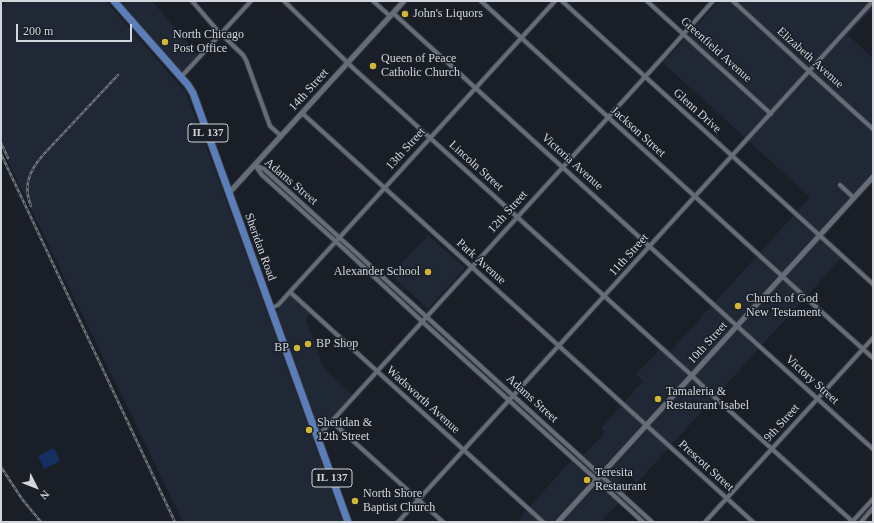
<!DOCTYPE html>
<style>
body{margin:0}
#map{position:relative;width:874px;height:523px;overflow:hidden;background:#191e27;font-family:"Times New Roman",serif}
canvas{display:block}
.frame{position:absolute;inset:0;border:2px solid #d2d6dc;pointer-events:none}
.north{position:absolute;left:16px;top:467px;width:40px;height:40px;-webkit-text-stroke:3px #191e27;paint-order:stroke;rotate:132deg;font-size:11px;font-weight:700;line-height:16px;text-align:center;color:#d2d6dc}
.north::after{content:'';display:block;margin:auto;width:14px;height:18px;background:#d2d6dc;clip-path:polygon(50% 0,100% 100%,50% 72%,0 100%)}
.scale{position:absolute;left:16px;top:24px;width:116px;height:18px;box-sizing:border-box;border:2px solid #d2d6dc;border-top:0;padding-left:5px;font-size:12px;line-height:14px;white-space:nowrap;color:#d2d6dc;-webkit-text-stroke:3px #191e27;paint-order:stroke}
</style>
<div id="map">
<canvas width="874" height="523"></canvas>
<div class="frame"></div>
<div class="north">N</div>
<div class="scale">200 m</div>
</div>
<script>
const ctx = document.querySelector('canvas').getContext('2d');
ctx.lineJoin = 'round';
function fillPath(path, color) {
  ctx.fillStyle = color;
  ctx.fill(path, 'evenodd');
}
function strokePath(path, color, width, dash) {
  ctx.strokeStyle = color;
  ctx.lineWidth = width;
  ctx.lineCap = dash ? 'butt' : 'round';
  ctx.setLineDash(dash || []);
  ctx.stroke(path);
}
function label(font, color, halo, rows, align = 'center') {
  ctx.font = font + ' "Times New Roman",serif';
  ctx.lineWidth = 3;
  ctx.setLineDash([]);
  ctx.textBaseline = 'middle';
  ctx.strokeStyle = halo;
  ctx.fillStyle = color;
  for (const [text, x, y, turn = 0] of rows) {
    ctx.save();
    ctx.translate(x, y);
    ctx.rotate((+turn || 0) * Math.PI / 180);
    ctx.textAlign = isNaN(turn) ? turn : align;
    if (halo) ctx.strokeText(text, 0, 0);
    ctx.fillText(text, 0, 0);
    ctx.restore();
  }
}
fillPath(new Path2D(`
 M 7,1 L 106,1 L 186,93 L 231,213 L 343,522 L 183,522 L 1,147 L 1,7 Z
 M 119,1 L 152,1 L 199,56 L 183,73 Z
 M 719,1 L 873,1 L 873,8 L 848,35 L 873,58 L 873,172 L 553,522 L 516,522 L 575,456 L 579,460 L 605,432 L 601,428 L 643,381 L 636,374 L 661,348 L 668,354 L 810,197 L 663,63 Z
 M 428,235 L 465,268 L 428,309 L 391,275 Z
 M 823,236 L 844,255 L 637,483 L 626,473 L 612,490 L 622,499 L 601,522 L 563,522 Z
 M 292,293 L 311,312 L 306,320 L 324,368 L 354,396 L 320,434 L 277,312 L 282,304 Z`), '#202835');
fillPath(new Path2D(`
 M 344,244 L 419,313 L 419,314 L 418,314 L 342,245 Z
 M 429,324 L 431,324 L 506,392 L 506,394 Z
 M 516,403 L 518,403 L 593,471 L 593,473 L 592,473 Z
 M 54,448 L 60,461 L 44,469 L 38,456 Z`), '#133060');
const minor = new Path2D(`
 M 192,1 L 218,31 L 243,55 L 246,60 L 270,126 L 281,136
 M 284,1 L 353,68 L 688,372 L 711,394 L 853,522
 M 373,1 L 390,16
 M 481,1 L 805,297 L 873,358
 M 562,1 L 873,284
 M 647,1 L 771,114
 M 733,1 L 809,71 L 873,129
 M 393,13 L 737,326 L 873,449
 M 181,77 L 251,1
 M 302,113 L 753,522
 M 255,165 L 264,169 L 652,522
 M 255,165 L 262,175 L 342,247 L 426,325 L 643,522
 M 840,185 L 854,198
 M 290,292 L 543,522
 M 271,308 L 278,305 L 555,1
 M 331,421 L 443,522
 M 316,435 L 321,433 L 664,56 L 713,1
 M 398,522 L 873,1
 M 705,522 L 873,338
 M 852,522 L 873,499
 M 861,522 L 873,508`);
const tertiary = new Path2D(`
 M 229,193 L 404,1
 M 558,522 L 873,177`);
const trunk = new Path2D(`
 M 114,1 L 188,85 L 193,93 L 348,522`);
strokePath(minor, '#353940', 6);
strokePath(tertiary, '#353940', 7);
strokePath(trunk, '#353940', 9);
strokePath(minor, '#666d78', 4);
strokePath(tertiary, '#666d78', 5);
strokePath(trunk, '#5b7eb8', 7);
const rail = new Path2D(`
 M 1,143 L 8,158
 M 1,154 L 175,522
 M 31,206 C 23,186 29,171 43,155 L 118,75
 M 1,467 L 22,499 L 41,522`);
strokePath(rail, '#72767e', 2.5);
strokePath(rail, '#191e27', 1, [3]);
for (const [x, y, r, color] of [
 [405,14,4,"#d2b635"],
 [165,42,4,"#d2b635"],
 [373,66,4,"#d2b635"],
 [428,272,4,"#d2b635"],
 [738,306,4,"#d2b635"],
 [308,344,4,"#d2b635"],
 [297,348,4,"#d2b635"],
 [658,399,4,"#d2b635"],
 [309,430,4,"#d2b635"],
 [587,480,4,"#d2b635"],
 [355,501,4,"#d2b635"]
]) {
  const dot = new Path2D();
  dot.arc(x, y, r, 0, 2 * Math.PI);
  ctx.fillStyle = color;
  ctx.fill(dot);
  strokePath(dot, '#191e27', 1.5);
}
for (const [x, y, w] of [
 [208,133,40],
 [332,478,40]
]) {
  const box = new Path2D();
  box.roundRect(x - w / 2, y - 9, w, 18, 3);
  ctx.fillStyle = '#191e27';
  ctx.fill(box);
  strokePath(box, '#d2d6dc', 1);
}
label('bold 11px', '#d2d6dc', null, [
 ["IL 137",208,133],
 ["IL 137",332,478]
]);
label('12px', '#d2d6dc', '#191e27', [
 ["John's Liquors",413,14],
 ["North Chicago",173,35],
 ["Post Office",173,49],
 ["Queen of Peace",381,59],
 ["Catholic Church",381,73],
 ["Alexander School",420,272,"right"],
 ["Church of God",746,299],
 ["New Testament",746,313],
 ["BP Shop",316,344],
 ["BP",289,348,"right"],
 ["Tamaleria &",666,392],
 ["Restaurant Isabel",666,406],
 ["Sheridan &",317,423],
 ["12th Street",317,437],
 ["Teresita",595,473],
 ["Restaurant",595,487],
 ["North Shore",363,494],
 ["Baptist Church",363,508]
], 'left');
label('12px', '#d2d6dc', '#191e27', [
 ["Greenfield Avenue",716,50,42],
 ["Elizabeth Avenue",810,58,42],
 ["14th Street",309,90,-48],
 ["Glenn Drive",697,111,42],
 ["Jackson Street",638,132,42],
 ["13th Street",406,149,-48],
 ["Victoria Avenue",572,162,42],
 ["Lincoln Street",476,166,42],
 ["Adams Street",291,182,40],
 ["12th Street",508,212,-48],
 ["Sheridan Road",260,247,70],
 ["11th Street",629,255,-48],
 ["Park Avenue",481,262,42],
 ["10th Street",708,343,-48],
 ["Victory Street",812,380,42],
 ["Adams Street",532,399,42],
 ["Wadsworth Avenue",423,400,42],
 ["9th Street",782,423,-48],
 ["Prescott Street",706,466,42]
]);
</script>
